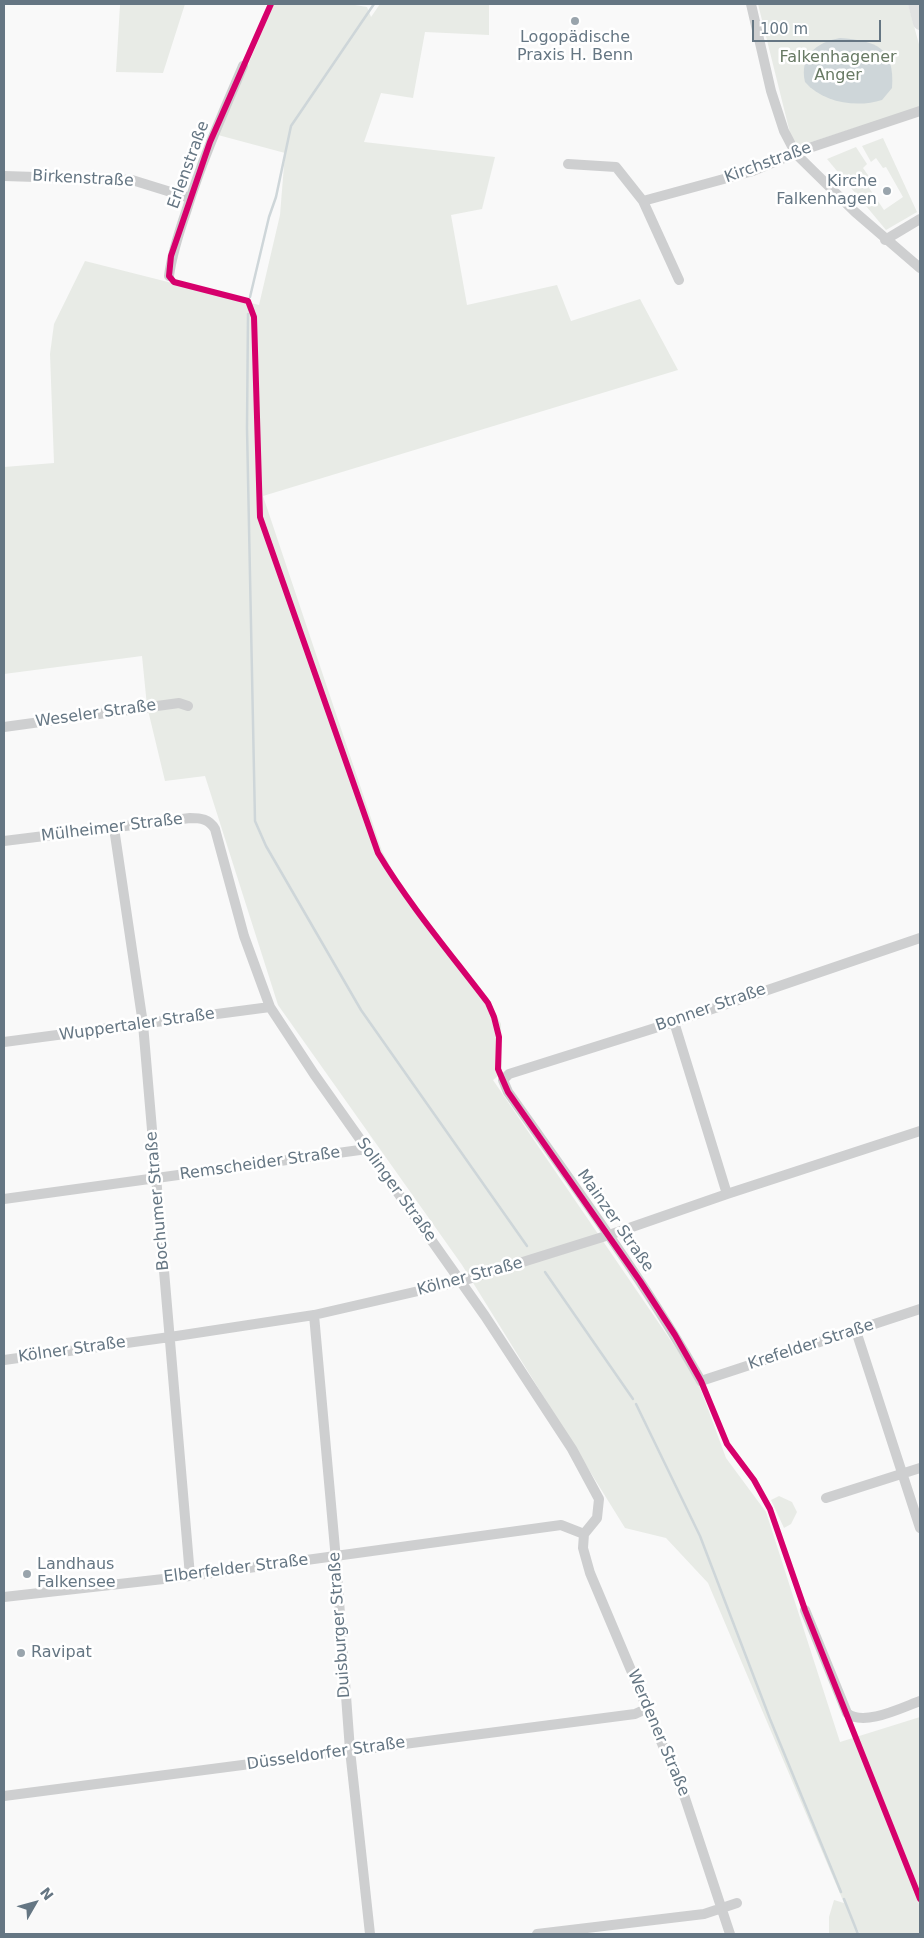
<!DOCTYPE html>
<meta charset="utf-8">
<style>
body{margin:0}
#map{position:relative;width:924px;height:1938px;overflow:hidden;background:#f9f9f9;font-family:"DejaVu Sans",sans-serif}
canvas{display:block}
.frame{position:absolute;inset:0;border:5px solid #657683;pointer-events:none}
.north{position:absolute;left:10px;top:1878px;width:50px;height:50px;-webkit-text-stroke:4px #fff;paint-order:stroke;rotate:52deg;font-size:14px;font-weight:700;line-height:20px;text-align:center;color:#657683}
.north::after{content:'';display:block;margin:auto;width:18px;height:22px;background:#657683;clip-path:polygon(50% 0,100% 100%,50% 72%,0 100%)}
.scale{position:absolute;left:752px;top:20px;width:129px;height:22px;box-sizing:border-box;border:2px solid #657683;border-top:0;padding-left:6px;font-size:15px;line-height:18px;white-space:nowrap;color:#657683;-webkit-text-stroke:4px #fff;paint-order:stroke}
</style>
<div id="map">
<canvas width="924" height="1938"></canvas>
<div class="frame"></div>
<div class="north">N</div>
<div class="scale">100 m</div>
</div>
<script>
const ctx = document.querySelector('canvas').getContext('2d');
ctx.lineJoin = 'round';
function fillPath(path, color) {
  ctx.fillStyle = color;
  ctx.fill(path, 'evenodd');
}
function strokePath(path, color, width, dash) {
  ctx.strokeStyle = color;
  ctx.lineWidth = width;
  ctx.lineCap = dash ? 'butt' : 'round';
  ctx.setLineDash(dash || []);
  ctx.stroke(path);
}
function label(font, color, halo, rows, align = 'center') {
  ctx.font = font + ' "DejaVu Sans",sans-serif';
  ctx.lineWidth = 5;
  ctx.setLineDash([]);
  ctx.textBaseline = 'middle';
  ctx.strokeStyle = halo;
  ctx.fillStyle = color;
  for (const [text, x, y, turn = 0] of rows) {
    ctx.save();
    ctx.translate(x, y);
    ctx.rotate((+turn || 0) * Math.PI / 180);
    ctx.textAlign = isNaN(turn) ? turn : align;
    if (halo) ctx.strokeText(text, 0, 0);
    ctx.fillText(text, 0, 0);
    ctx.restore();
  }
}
fillPath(new Path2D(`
 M 107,4 L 185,4 L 163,73 L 116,72 L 120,5 Z
 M 274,4 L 349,4 L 367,7 L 371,17 L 380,4 L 489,4 L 489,35 L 425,32 L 413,98 L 381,93 L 364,142 L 495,157 L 482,209 L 451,215 L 467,305 L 557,285 L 571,321 L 640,299 L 678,370 L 263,496 L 382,851 L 400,884 L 490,1002 L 501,1024 L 502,1073 L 493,1080 L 697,1379 L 726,1458 L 766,1512 L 840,1742 L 920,1717 L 920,1934 L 860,1934 L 851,1917 L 858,1934 L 829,1934 L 829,1917 L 834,1900 L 844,1903 L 708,1583 L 666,1538 L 625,1528 L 462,1265 L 278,1005 L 205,776 L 165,781 L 147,706 L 142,656 L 4,674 L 4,467 L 54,463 L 50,354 L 54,324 L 85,261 L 259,305 L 280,215 L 285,153 L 218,135 Z
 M 758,4 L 908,4 L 920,48 L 920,107 L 799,146 L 791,137 Z
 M 883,138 L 917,212 L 886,230 L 827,159 L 856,147 L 867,164 L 863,168 L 870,178 L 865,182 L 884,210 L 903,197 L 886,167 L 883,168 L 876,158 L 871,162 L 862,146 Z
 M 779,1496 L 792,1502 L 797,1512 L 791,1524 L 784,1528 L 771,1500 Z`), '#e8ebe6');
fillPath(new Path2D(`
 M 840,38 C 876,41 895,47 892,88 L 882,100 C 857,108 823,103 805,82 C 799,57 816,42 840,38 Z`), '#ced6d9');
strokePath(new Path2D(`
 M 250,297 L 269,217 L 276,197 L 291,126 L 374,4
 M 248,314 L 247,428 L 255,821 L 266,846 L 361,1010 L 527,1246
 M 545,1272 L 633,1399
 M 636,1404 L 700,1536 L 770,1719 L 841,1892
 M 844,1899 L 858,1934`), '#ced6d9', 2.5);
strokePath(new Path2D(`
 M 751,4 L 771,91 L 784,131 L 796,154 L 855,212 L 920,268
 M 568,164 L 616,167 L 643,201 L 679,280
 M 4,176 L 132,180 L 190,198
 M 643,201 L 753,171 L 806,149 L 920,111
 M 885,240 L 920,219
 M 169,276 C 172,253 179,232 187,209 C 202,160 223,113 243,66
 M 4,727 L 179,703 L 188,706
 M 114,828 L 143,1024 L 190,1576
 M 4,841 L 190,818 C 201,818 209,819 215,829 L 244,936 L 270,1007 L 314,1074 L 485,1316 L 572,1449 L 599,1499 L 597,1518 L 584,1534
 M 920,938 L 674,1022 L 509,1074 L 503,1080 L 508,1092 C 575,1187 644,1280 701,1381 L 920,1309
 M 674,1022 L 727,1194
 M 4,1042 L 270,1007
 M 4,1199 L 367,1149
 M 314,1315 L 336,1560 L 350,1750 L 370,1934
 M 856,1331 L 920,1528
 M 4,1360 L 170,1337 L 314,1315 L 462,1281 L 609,1235 L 727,1194 L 920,1131
 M 826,1498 L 920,1468
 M 584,1534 L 583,1548 L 590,1573 L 685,1798 L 730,1934
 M 4,1597 L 190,1576 L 561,1525 L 584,1534
 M 805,1610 L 847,1713 C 863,1727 901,1708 920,1701
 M 4,1796 L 635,1714 L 648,1708
 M 537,1934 L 704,1914 L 737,1903`), '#cecfd0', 10);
strokePath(new Path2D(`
 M 915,4 L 920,23`), '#e1e2e2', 14);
strokePath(new Path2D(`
 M 271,4 L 210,142 L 171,256 L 169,276 L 174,282 L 248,301 L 254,317 L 260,517 L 378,853 C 410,906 450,953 488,1003 L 494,1017 L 499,1037 L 498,1069 L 508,1092 L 640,1281 L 675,1335 L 701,1381 L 727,1444 L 754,1480 L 770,1509 L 805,1610 L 920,1899`), '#d6006c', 6);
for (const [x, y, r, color] of [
 [575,21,5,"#99a4ac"],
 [887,191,5,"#99a4ac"],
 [27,1574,5,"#99a4ac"],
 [21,1653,5,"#99a4ac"]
]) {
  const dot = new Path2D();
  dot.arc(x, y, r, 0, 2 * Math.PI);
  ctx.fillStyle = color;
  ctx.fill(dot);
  strokePath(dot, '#fff', 2);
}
label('16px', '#657683', '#fff', [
 ["Logopädische",575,38,"center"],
 ["Praxis H. Benn",575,56,"center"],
 ["Kirche",877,182,"right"],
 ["Falkenhagen",877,200,"right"],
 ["Landhaus",37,1565],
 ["Falkensee",37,1583],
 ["Ravipat",31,1653]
], 'left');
label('16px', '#687a64', '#fff', [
 ["Falkenhagener",838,58],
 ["Anger",838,76]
]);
label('16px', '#657683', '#fff', [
 ["Kirchstraße",768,163,-20],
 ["Erlenstraße",189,165,-70],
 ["Birkenstraße",83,179,3],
 ["Weseler Straße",96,714,-8],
 ["Mülheimer Straße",112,828,-7],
 ["Bonner Straße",711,1008,-19],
 ["Wuppertaler Straße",137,1025,-8],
 ["Remscheider Straße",260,1164,-8],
 ["Solinger Straße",396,1190,54],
 ["Bochumer Straße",158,1201,-95],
 ["Mainzer Straße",615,1221,55],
 ["Kölner Straße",470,1277,-15],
 ["Krefelder Straße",811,1345,-18],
 ["Kölner Straße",72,1350,-8],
 ["Elberfelder Straße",236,1569,-7],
 ["Duisburger Straße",340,1625,-94],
 ["Werdener Straße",658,1733,67],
 ["Düsseldorfer Straße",326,1754,-8]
]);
</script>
